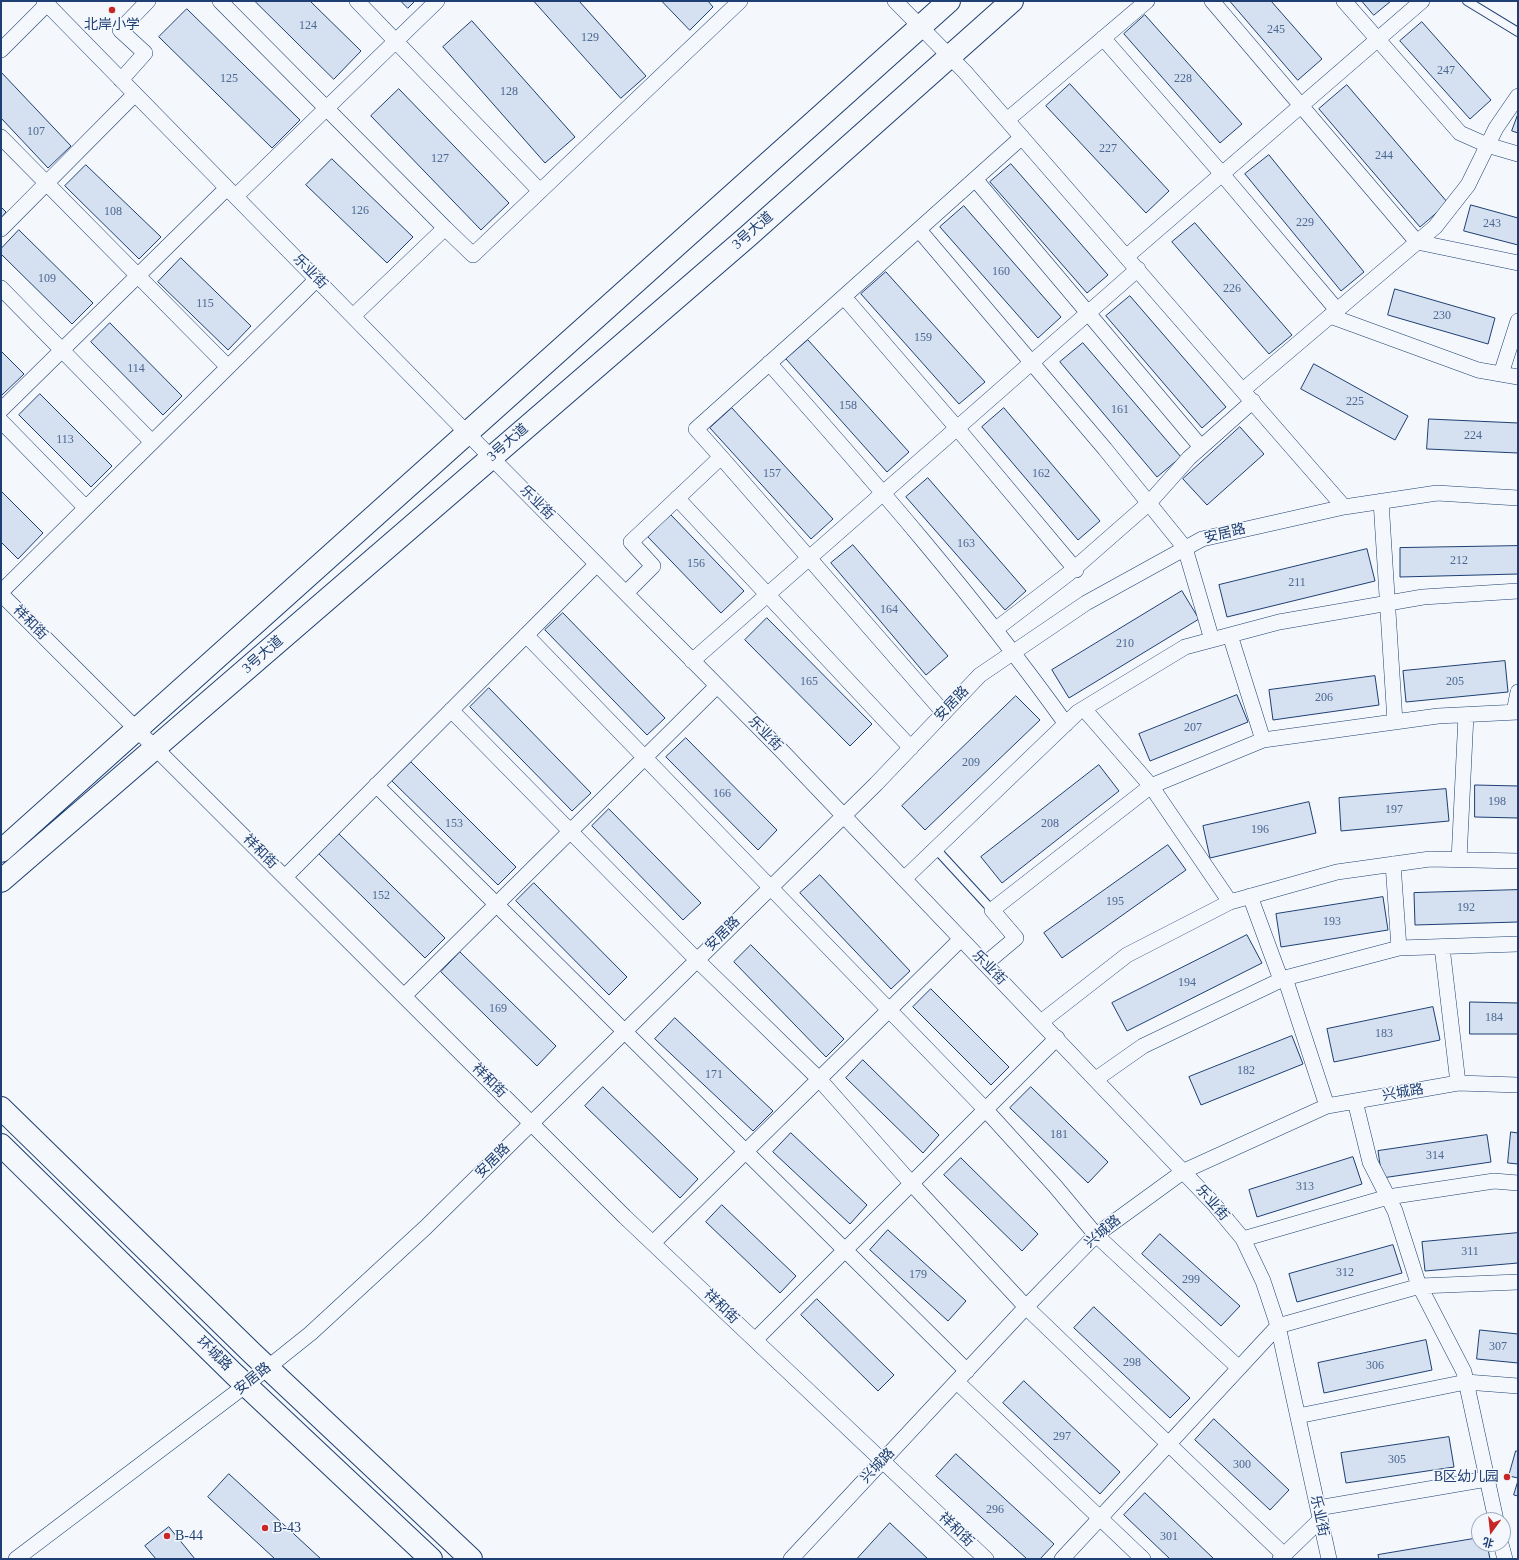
<!DOCTYPE html>
<meta charset="utf-8">
<style>
body{margin:0}
#map{position:relative;width:1519px;height:1560px;overflow:hidden;background:#f4f7fb;font-family:"Times New Roman","Noto Sans SC",serif}
canvas{display:block}
.frame{position:absolute;inset:0;border:2px solid #1d3f73;pointer-events:none}
.north{position:absolute;left:1471px;top:1512px;width:40px;height:40px;box-sizing:border-box;background:#f4f7fb;border:1px solid #9eadc5;border-radius:50%;rotate:195deg;font-size:11px;font-weight:700;line-height:16px;text-align:center;color:#1d3f73}
.north::after{content:'';display:block;margin:auto;width:14px;height:18px;background:#c62828;clip-path:polygon(50% 0,100% 100%,50% 72%,0 100%)}
</style>
<div id="map">
<canvas width="1519" height="1560"></canvas>
<div class="frame"></div>
<div class="north">北</div>
</div>
<script>
const ctx = document.querySelector('canvas').getContext('2d');
ctx.lineJoin = 'round';
function fillPath(path, color) {
  ctx.fillStyle = color;
  ctx.fill(path, 'evenodd');
}
function strokePath(path, color, width, dash) {
  ctx.strokeStyle = color;
  ctx.lineWidth = width;
  ctx.lineCap = dash ? 'butt' : 'round';
  ctx.setLineDash(dash || []);
  ctx.stroke(path);
}
function label(font, color, halo, rows, align = 'center') {
  ctx.font = font + ' "Times New Roman","Noto Sans SC",serif';
  ctx.lineWidth = 3;
  ctx.setLineDash([]);
  ctx.textBaseline = 'middle';
  ctx.strokeStyle = halo;
  ctx.fillStyle = color;
  for (const [text, x, y, turn = 0] of rows) {
    ctx.save();
    ctx.translate(x, y);
    ctx.rotate((+turn || 0) * Math.PI / 180);
    ctx.textAlign = isNaN(turn) ? turn : align;
    if (halo) ctx.strokeText(text, 0, 0);
    ctx.fillText(text, 0, 0);
    ctx.restore();
  }
}
const building = new Path2D(`
 M 255,1 L 310,1 L 361,51 L 334,79 Z
 M 401,1 L 415,1 L 408,8 Z
 M 534,1 L 579,1 L 646,76 L 621,98 Z
 M 662,1 L 708,1 L 713,7 L 690,30 Z
 M 1230,1 L 1271,1 L 1322,59 L 1298,80 Z
 M 1362,1 L 1391,1 L 1374,15 Z
 M 187,9 L 300,120 L 272,148 L 159,37 Z
 M 1145,15 L 1242,124 L 1220,143 L 1124,34 Z
 M 472,21 L 575,137 L 545,163 L 443,47 Z
 M 1422,22 L 1491,100 L 1470,119 L 1400,41 Z
 M 1,72 L 71,146 L 48,168 L 1,118 Z
 M 1070,84 L 1169,191 L 1146,213 L 1046,106 Z
 M 1347,85 L 1448,203 L 1420,227 L 1319,109 Z
 M 399,89 L 509,203 L 481,230 L 371,116 Z
 M 1518,114 L 1518,133 L 1512,131 Z
 M 1269,155 L 1364,272 L 1341,291 L 1245,174 Z
 M 332,159 L 413,237 L 387,263 L 306,185 Z
 M 1011,164 L 1108,275 L 1087,293 L 990,182 Z
 M 86,165 L 161,237 L 139,259 L 65,186 Z
 M 1471,205 L 1518,218 L 1518,245 L 1464,231 Z
 M 964,206 L 1061,317 L 1038,338 L 940,227 Z
 M 1,207 L 6,212 L 1,218 Z
 M 1195,223 L 1292,335 L 1269,354 L 1172,242 Z
 M 19,230 L 93,303 L 72,324 L 1,254 L 1,249 Z
 M 181,258 L 251,326 L 228,350 L 158,282 Z
 M 886,272 L 985,382 L 959,404 L 861,294 Z
 M 1395,289 L 1495,318 L 1488,344 L 1388,315 Z
 M 1130,296 L 1226,407 L 1202,428 L 1106,316 Z
 M 110,323 L 182,396 L 163,415 L 91,342 Z
 M 808,340 L 909,452 L 887,472 L 786,359 Z
 M 1083,343 L 1181,457 L 1157,477 L 1060,362 Z
 M 1,351 L 24,374 L 2,395 L 1,394 Z
 M 1314,364 L 1408,416 L 1395,440 L 1301,389 Z
 M 40,394 L 112,466 L 91,487 L 19,415 Z
 M 732,408 L 833,519 L 811,539 L 710,428 Z
 M 1004,408 L 1100,521 L 1078,540 L 982,427 Z
 M 1429,419 L 1518,423 L 1518,453 L 1427,449 Z
 M 1240,427 L 1264,454 L 1207,505 L 1183,479 Z
 M 928,478 L 1026,591 L 1005,610 L 906,497 Z
 M 1,491 L 43,533 L 18,559 L 1,542 Z
 M 671,515 L 744,591 L 721,613 L 648,537 Z
 M 853,545 L 948,656 L 926,675 L 831,563 Z
 M 1518,546 L 1518,574 L 1400,577 L 1400,548 Z
 M 1367,549 L 1375,581 L 1227,617 L 1219,585 Z
 M 1182,591 L 1199,619 L 1069,698 L 1052,670 Z
 M 563,613 L 665,718 L 647,735 L 545,630 Z
 M 767,618 L 872,724 L 850,746 L 745,640 Z
 M 1505,661 L 1508,692 L 1406,702 L 1403,671 Z
 M 1375,676 L 1379,705 L 1273,720 L 1269,690 Z
 M 489,688 L 591,793 L 572,811 L 470,707 Z
 M 1237,695 L 1248,722 L 1150,761 L 1139,734 Z
 M 1016,696 L 1040,720 L 925,830 L 902,806 Z
 M 686,738 L 777,830 L 758,850 L 666,757 Z
 M 411,762 L 516,867 L 498,885 L 392,781 Z
 M 1099,765 L 1119,791 L 1002,883 L 981,857 Z
 M 1475,785 L 1518,786 L 1518,818 L 1475,817 Z
 M 1446,789 L 1449,821 L 1341,831 L 1339,798 Z
 M 1309,802 L 1316,833 L 1210,858 L 1203,826 Z
 M 609,809 L 701,903 L 683,920 L 592,826 Z
 M 338,833 L 445,938 L 425,958 L 318,853 Z
 M 1168,845 L 1186,870 L 1062,958 L 1044,933 Z
 M 820,875 L 910,971 L 891,989 L 800,893 Z
 M 534,883 L 627,977 L 609,995 L 516,901 Z
 M 1518,890 L 1518,922 L 1415,925 L 1414,893 Z
 M 1383,897 L 1388,930 L 1281,947 L 1276,914 Z
 M 1247,935 L 1262,963 L 1127,1031 L 1112,1003 Z
 M 751,945 L 844,1039 L 826,1057 L 734,962 Z
 M 460,952 L 556,1046 L 537,1066 L 441,972 Z
 M 931,989 L 1009,1067 L 991,1085 L 913,1007 Z
 M 1470,1002 L 1518,1003 L 1518,1034 L 1470,1034 Z
 M 1433,1007 L 1440,1040 L 1334,1062 L 1327,1029 Z
 M 675,1018 L 773,1111 L 753,1131 L 655,1039 Z
 M 1292,1036 L 1303,1064 L 1201,1105 L 1189,1077 Z
 M 863,1060 L 939,1135 L 923,1153 L 846,1078 Z
 M 603,1087 L 698,1179 L 680,1198 L 585,1106 Z
 M 1031,1087 L 1108,1162 L 1088,1183 L 1010,1108 Z
 M 1511,1132 L 1518,1133 L 1518,1164 L 1508,1163 Z
 M 791,1133 L 867,1205 L 850,1224 L 773,1152 Z
 M 1487,1135 L 1491,1162 L 1382,1178 L 1378,1151 Z
 M 1353,1157 L 1362,1184 L 1257,1217 L 1249,1190 Z
 M 961,1158 L 1038,1234 L 1022,1251 L 944,1175 Z
 M 722,1205 L 796,1276 L 780,1293 L 706,1222 Z
 M 888,1230 L 966,1301 L 948,1321 L 870,1250 Z
 M 1518,1233 L 1518,1263 L 1425,1271 L 1422,1242 Z
 M 1160,1234 L 1240,1306 L 1221,1326 L 1142,1254 Z
 M 1393,1245 L 1402,1273 L 1297,1302 L 1289,1274 Z
 M 817,1299 L 894,1375 L 878,1391 L 801,1315 Z
 M 1094,1307 L 1190,1398 L 1170,1418 L 1074,1328 Z
 M 1480,1330 L 1518,1334 L 1518,1363 L 1477,1359 Z
 M 1426,1340 L 1432,1370 L 1324,1393 L 1318,1363 Z
 M 1024,1381 L 1120,1472 L 1100,1494 L 1003,1403 Z
 M 1214,1419 L 1289,1490 L 1270,1510 L 1195,1440 Z
 M 1449,1437 L 1454,1467 L 1346,1483 L 1341,1453 Z
 M 1516,1451 L 1518,1451 L 1518,1478 L 1509,1476 Z
 M 956,1454 L 1054,1544 L 1040,1559 L 1027,1559 L 936,1476 Z
 M 229,1474 L 321,1559 L 275,1559 L 208,1497 Z
 M 1518,1481 L 1518,1496 L 1514,1495 Z
 M 1145,1493 L 1214,1559 L 1170,1559 L 1124,1515 Z
 M 890,1523 L 928,1559 L 857,1559 Z
 M 169,1527 L 195,1559 L 156,1559 L 145,1546 Z
 M 1479,1538 L 1479,1544 L 1487,1544 L 1490,1559 L 1379,1559 L 1378,1555 Z`);
fillPath(building, '#d5e0f0');
strokePath(building, '#1d3f73', 1);
const lane = new Path2D(`
 M 1467,1 L 1518,32
 M 935,848 L 992,910`);
const street = new Path2D(`
 M 44,1 L 467,433 L 780,749 L 1213,1203 L 1243,1239 L 1263,1281 L 1278,1326 L 1329,1559
 M 220,1 L 445,228
 M 357,1 L 540,191
 M 895,1 L 965,72 L 1344,507
 M 1212,1 L 1417,242 L 1518,263
 M 1344,1 L 1460,133 L 1487,145 L 1518,154
 M 1103,38 L 1222,174 L 1337,310
 M 1,50 L 47,4
 M 121,80 L 145,53 L 120,30 L 148,1
 M 1007,120 L 1147,1
 M 1,137 L 228,367
 M 975,179 L 1201,447
 M 236,196 L 437,1
 M 1,229 L 135,94
 M 919,230 L 1105,449 L 1185,548 L 1212,640
 M 1126,257 L 1422,1
 M 1,288 L 152,442
 M 844,297 L 957,428 L 1076,570
 M 353,316 L 445,228 L 473,255 L 740,1
 M 1330,316 L 1478,370 L 1518,377
 M 769,363 C 873,480 975,597 1066,724
 M 1501,374 L 1518,321
 M 1243,390 L 1435,227 L 1468,185 L 1496,128 L 1518,96
 M 1,410 L 227,188
 M 1,421 L 86,508
 M 721,457 L 944,713
 M 677,498 L 911,748
 M 1381,501 L 1395,722
 M 1,592 L 317,279
 M 626,593 L 653,566 L 631,542 L 721,457 L 696,429 L 1022,137
 M 1,594 L 625,1217 L 986,1559
 M 996,629 L 1068,574 L 1149,503 L 1189,458 L 1253,401
 M 526,635 L 985,1109 L 1055,1186 L 1096,1235 L 1239,1368
 M 1230,635 L 1263,740
 M 692,661 L 1138,269
 M 1084,709 L 1151,786 L 1230,902
 M 451,710 L 697,960 L 819,1079 L 911,1183 L 1026,1307 L 1284,1555 L 1280,1559
 M 1514,712 L 1518,692
 M 376,785 L 967,1371
 M 1459,860 L 1466,715
 M 1393,864 L 1399,948
 M 285,877 L 597,564
 M 904,879 L 1078,712 L 1185,647 L 1279,622 L 1423,597 L 1518,591
 M 1250,896 L 1281,980
 M 1442,947 L 1458,1083
 M 985,964 L 1016,938 L 992,910 L 1151,786 L 1263,740 L 1438,716 L 1518,712
 M 1285,978 L 1327,1106
 M 404,996 L 717,686
 M 1041,1022 L 1127,955 L 1230,902 L 1337,872 L 1430,859 L 1518,861
 M 1096,1079 L 1143,1046 L 1285,978 L 1399,948 L 1518,944
 M 1355,1101 L 1370,1162 L 1395,1211 L 1418,1283 L 1464,1372 L 1496,1520
 M 1243,1239 L 1388,1197 L 1494,1181 L 1518,1183
 M 653,1243 L 961,939
 M 755,1340 L 1057,1038
 M 957,1382 L 1143,1559
 M 1298,1416 L 1466,1382 L 1518,1386
 M 1318,1508 L 1487,1479
 M 1501,1544 L 1505,1559
 M 1284,1555 L 1320,1520
 M 16,1559 L 246,1385 L 311,1333 L 426,1227 L 876,784 L 980,675 L 1086,603 L 1202,539 L 1344,507 L 1437,493 L 1518,498
 M 791,1559 L 1026,1307 L 1096,1235 L 1184,1171 L 1327,1106 L 1458,1083 L 1518,1085
 M 1062,1559 L 1278,1326 L 1420,1286 L 1518,1282`);
const primary = new Path2D(`
 M 1,851 L 949,1
 M 1,881 L 747,237 L 1012,1
 M 1,1108 L 253,1354 L 471,1559
 M 1,1145 L 234,1374 L 431,1559`);
strokePath(lane, '#1d3f73', 10);
strokePath(street, '#1d3f73', 16);
strokePath(primary, '#1d3f73', 24);
strokePath(lane, '#f4f7fb', 8);
strokePath(street, '#f4f7fb', 15);
strokePath(primary, '#f4f7fb', 22);
for (const [x, y, r, color] of [
 [112,10,4,"#c62828"],
 [1507,1477,4,"#c62828"],
 [265,1528,4,"#c62828"],
 [167,1536,4,"#c62828"]
]) {
  const dot = new Path2D();
  dot.arc(x, y, r, 0, 2 * Math.PI);
  ctx.fillStyle = color;
  ctx.fill(dot);
  strokePath(dot, '#f4f7fb', 1.5);
}
label('12px', '#4b6792', null, [
 ["124",308,26],
 ["245",1276,30],
 ["129",590,38],
 ["247",1446,71],
 ["125",229,79],
 ["228",1183,79],
 ["128",509,92],
 ["107",36,132],
 ["227",1108,149],
 ["244",1384,156],
 ["127",440,159],
 ["126",360,211],
 ["108",113,212],
 ["229",1305,223],
 ["243",1492,224],
 ["160",1001,272],
 ["109",47,279],
 ["226",1232,289],
 ["115",205,304],
 ["230",1442,316],
 ["159",923,338],
 ["114",136,369],
 ["225",1355,402],
 ["158",848,406],
 ["161",1120,410],
 ["224",1473,436],
 ["113",65,440],
 ["157",772,474],
 ["162",1041,474],
 ["163",966,544],
 ["212",1459,561],
 ["156",696,564],
 ["211",1297,583],
 ["164",889,610],
 ["210",1125,644],
 ["165",809,682],
 ["205",1455,682],
 ["206",1324,698],
 ["207",1193,728],
 ["209",971,763],
 ["166",722,794],
 ["198",1497,802],
 ["197",1394,810],
 ["153",454,824],
 ["208",1050,824],
 ["196",1260,830],
 ["152",381,896],
 ["195",1115,902],
 ["192",1466,908],
 ["193",1332,922],
 ["194",1187,983],
 ["169",498,1009],
 ["184",1494,1018],
 ["183",1384,1034],
 ["182",1246,1071],
 ["171",714,1075],
 ["181",1059,1135],
 ["314",1435,1156],
 ["313",1305,1187],
 ["311",1470,1252],
 ["312",1345,1273],
 ["179",918,1275],
 ["299",1191,1280],
 ["307",1498,1347],
 ["298",1132,1363],
 ["306",1375,1366],
 ["297",1062,1437],
 ["305",1397,1460],
 ["300",1242,1465],
 ["296",995,1510],
 ["301",1169,1537]
]);
label('14px', '#1d3f73', '#f4f7fb', [
 ["北岸小学",112,25,"center"],
 ["B区幼儿园",1499,1477,"right"],
 ["B-43",273,1528],
 ["B-44",175,1536]
], 'left');
label('14px', '#1d3f73', '#f4f7fb', [
 ["3号大道",753,231,-41],
 ["乐业街",310,272,46],
 ["3号大道",508,443,-41],
 ["乐业街",537,503,45],
 ["安居路",1225,534,-14],
 ["祥和街",30,623,45],
 ["3号大道",263,655,-41],
 ["安居路",952,704,-46],
 ["乐业街",765,734,46],
 ["祥和街",260,852,45],
 ["安居路",723,934,-45],
 ["乐业街",989,968,46],
 ["祥和街",489,1081,45],
 ["兴城路",1403,1093,-10],
 ["安居路",493,1161,-45],
 ["乐业街",1212,1203,49],
 ["兴城路",1103,1232,-40],
 ["祥和街",721,1307,44],
 ["环城路",214,1354,44],
 ["安居路",253,1379,-39],
 ["兴城路",878,1466,-47],
 ["乐业街",1319,1516,78],
 ["祥和街",956,1530,44]
]);
</script>
